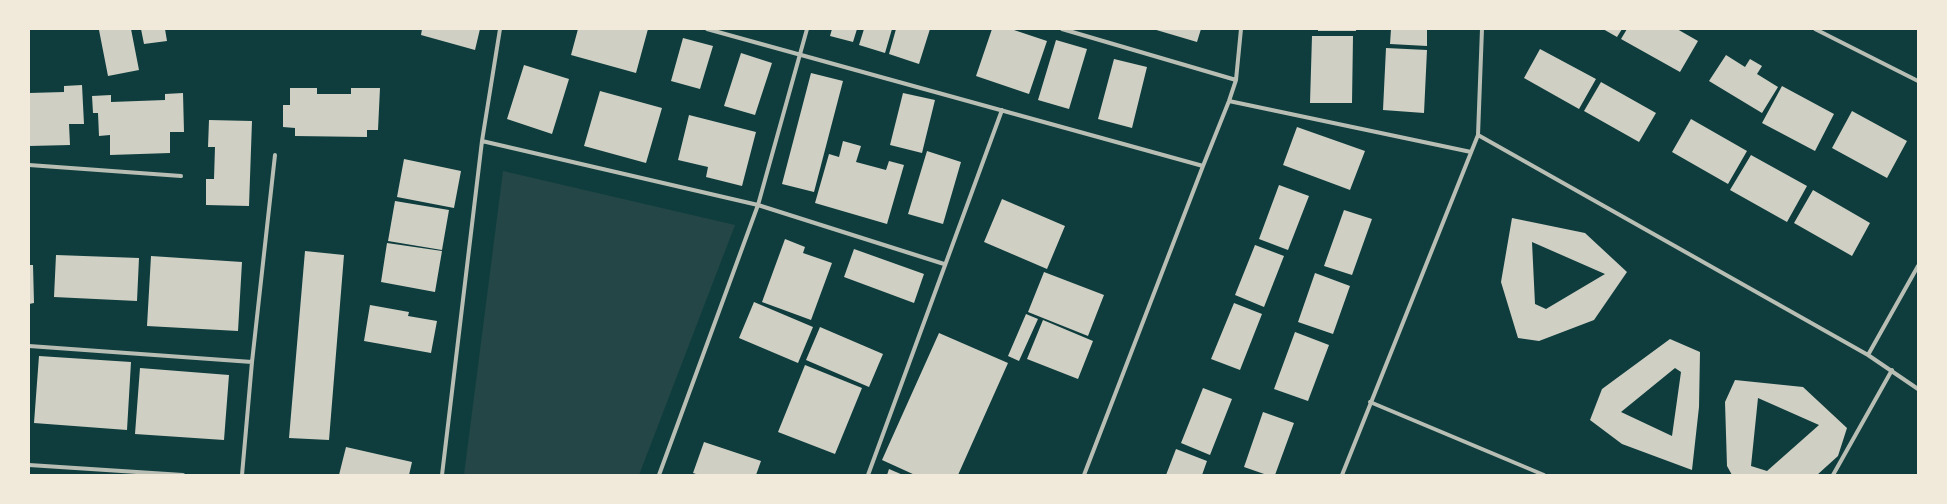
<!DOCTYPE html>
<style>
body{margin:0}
#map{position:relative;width:1947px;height:504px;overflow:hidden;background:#0f3d3e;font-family:Figtree,sans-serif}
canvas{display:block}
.frame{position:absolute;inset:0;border:30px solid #f1e9da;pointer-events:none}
</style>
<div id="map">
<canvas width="1947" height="504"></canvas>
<div class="frame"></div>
</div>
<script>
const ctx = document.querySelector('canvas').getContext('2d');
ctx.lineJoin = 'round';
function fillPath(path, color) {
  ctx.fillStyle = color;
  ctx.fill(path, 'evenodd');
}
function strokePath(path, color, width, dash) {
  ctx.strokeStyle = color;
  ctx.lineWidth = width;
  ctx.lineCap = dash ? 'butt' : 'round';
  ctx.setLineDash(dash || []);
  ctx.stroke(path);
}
fillPath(new Path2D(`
 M 503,171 L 735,225 L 639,475 L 464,475 Z`), '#244646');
fillPath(new Path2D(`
 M 105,29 L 131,29 L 139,70 L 108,76 L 99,30 Z
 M 141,29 L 165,29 L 167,41 L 144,44 Z
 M 422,29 L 480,29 L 475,50 L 421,35 Z
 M 578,29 L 648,29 L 636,73 L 571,55 Z
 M 832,29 L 857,29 L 853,42 L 830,36 Z
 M 864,29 L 892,29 L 885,53 L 859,45 Z
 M 896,29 L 930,29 L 919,64 L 889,54 Z
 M 992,29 L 1011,29 L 1047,41 L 1029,94 L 976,76 Z
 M 1153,29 L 1201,29 L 1197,42 Z
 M 1318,29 L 1356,29 L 1356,31 L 1318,31 Z
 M 1391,29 L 1427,29 L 1427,46 L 1390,44 Z
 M 1603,29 L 1622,29 L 1617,37 Z
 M 1627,29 L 1677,29 L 1698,41 L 1680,72 L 1621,39 Z
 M 1312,36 L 1353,36 L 1352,103 L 1310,103 Z
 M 683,38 L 713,46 L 700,89 L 671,81 Z
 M 1056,40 L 1087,49 L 1069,109 L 1038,100 Z
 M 1386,48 L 1427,50 L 1424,113 L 1383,110 Z
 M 1540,49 L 1596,79 L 1579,109 L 1524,78 Z
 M 741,53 L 772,63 L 755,115 L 724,106 Z
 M 1726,55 L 1745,67 L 1750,59 L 1762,66 L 1757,74 L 1778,87 L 1762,113 L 1709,81 Z
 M 1114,59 L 1147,67 L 1132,128 L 1098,119 Z
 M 524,65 L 569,79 L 552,134 L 507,119 Z
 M 811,73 L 843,81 L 814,192 L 782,184 Z
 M 1601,82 L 1656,113 L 1639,142 L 1584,111 Z
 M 82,85 L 84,124 L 69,124 L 70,145 L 29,146 L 29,93 L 64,92 L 64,86 Z
 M 1782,86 L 1834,114 L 1815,151 L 1762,123 Z
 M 290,88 L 317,88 L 317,94 L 351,94 L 351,88 L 380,88 L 378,130 L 367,130 L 367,137 L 295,136 L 295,128 L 283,127 L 283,105 L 290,105 Z
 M 600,91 L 662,108 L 646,163 L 584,146 Z
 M 183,93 L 184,132 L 170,132 L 170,153 L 110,155 L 110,135 L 99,136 L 98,113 L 93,113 L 92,96 L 111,95 L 111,102 L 165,100 L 165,94 Z
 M 903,93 L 935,100 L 922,153 L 890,145 Z
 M 1852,111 L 1907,141 L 1887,178 L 1832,148 Z
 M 689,115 L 756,132 L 742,186 L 706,177 L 708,167 L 678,160 Z
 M 1691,119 L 1747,151 L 1728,184 L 1672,152 Z
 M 209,120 L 252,121 L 249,206 L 206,205 L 206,179 L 214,179 L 215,147 L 208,147 Z
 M 1297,127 L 1365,151 L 1350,190 L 1283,165 Z
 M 843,141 L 861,146 L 856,162 L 886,170 L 889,161 L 904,165 L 887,224 L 815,203 L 829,154 L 839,157 Z
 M 927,151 L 961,162 L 943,224 L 908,214 Z
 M 1751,155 L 1807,186 L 1787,222 L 1730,190 Z
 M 404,159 L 461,171 L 454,208 L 397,197 Z
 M 1279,185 L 1309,196 L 1288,250 L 1259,239 Z
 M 1813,190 L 1870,223 L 1852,256 L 1794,223 Z
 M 1002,199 L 1065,226 L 1047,269 L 984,242 Z
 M 395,201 L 449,210 L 442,250 L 388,241 Z
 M 1344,210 L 1372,219 L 1352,275 L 1324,266 Z
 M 1512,218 L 1585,233 L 1627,272 L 1594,320 L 1539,341 L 1518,338 L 1501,282 ZM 1532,242 L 1605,274 L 1546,309 L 1535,304 Z
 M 785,239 L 805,247 L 803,253 L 832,263 L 811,320 L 762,302 Z
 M 387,243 L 442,251 L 435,292 L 381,282 Z
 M 1255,245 L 1284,256 L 1264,307 L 1235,295 Z
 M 854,249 L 924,274 L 914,303 L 844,277 Z
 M 305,251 L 344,255 L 329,440 L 289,438 Z
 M 56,255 L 139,258 L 137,301 L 54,297 Z
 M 151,256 L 242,262 L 238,331 L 147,326 Z
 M 29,265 L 33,265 L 34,303 L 29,304 Z
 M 1044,272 L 1104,295 L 1088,336 L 1028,312 Z
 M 1315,273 L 1350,286 L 1333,334 L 1298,322 Z
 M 754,302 L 813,327 L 798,363 L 739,338 Z
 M 1234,303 L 1262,314 L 1240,370 L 1211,359 Z
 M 370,305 L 409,312 L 408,316 L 437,321 L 431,353 L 364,341 Z
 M 1026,314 L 1038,319 L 1019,361 L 1008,356 Z
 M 1043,320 L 1093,341 L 1078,379 L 1027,359 Z
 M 820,327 L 883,354 L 869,387 L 806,360 Z
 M 1295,332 L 1329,345 L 1308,401 L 1274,389 Z
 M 939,333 L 1008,363 L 958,475 L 915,475 L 882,460 Z
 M 1670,339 L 1700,352 L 1699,407 L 1692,470 L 1622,444 L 1590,420 L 1602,389 ZM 1675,368 L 1681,372 L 1672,436 L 1621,412 Z
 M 39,356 L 131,362 L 127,430 L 34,423 Z
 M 805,365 L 862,388 L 835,454 L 778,432 Z
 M 140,368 L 229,375 L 224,440 L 135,434 Z
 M 1735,380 L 1803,387 L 1847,428 L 1838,456 L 1817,475 L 1732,475 L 1727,466 L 1725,402 ZM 1758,398 L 1819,425 L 1767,471 L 1751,466 Z
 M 1203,388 L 1232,399 L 1210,455 L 1181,443 Z
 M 1263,412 L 1294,423 L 1275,475 L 1267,475 L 1244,467 Z
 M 704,442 L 761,461 L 756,475 L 699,475 L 693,473 Z
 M 346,447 L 412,462 L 409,475 L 339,475 Z
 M 1176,449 L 1207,461 L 1202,475 L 1166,475 Z
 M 889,469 L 903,475 L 887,475 Z`), '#cfcfc3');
strokePath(new Path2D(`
 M 707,29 L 1203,166
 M 1062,29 L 1236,80
 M 1815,29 L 1918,81
 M 1229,101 L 1471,152
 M 1478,135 L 1868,355 L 1918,389
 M 482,141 L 758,205 L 944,264
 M 29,165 L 181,176
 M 29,346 L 252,362
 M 1868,355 L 1918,266
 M 1370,402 L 1544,475
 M 29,465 L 183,475
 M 242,475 L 252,362 L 275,155
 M 442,475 L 482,141 L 500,29
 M 659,475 L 758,205 L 807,29
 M 868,475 L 1002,110
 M 1084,475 L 1203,166 L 1229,101 L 1236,80 L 1241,29
 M 1342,475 L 1478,135 L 1482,29
 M 1833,475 L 1892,370`), '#b8beb3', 4);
</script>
